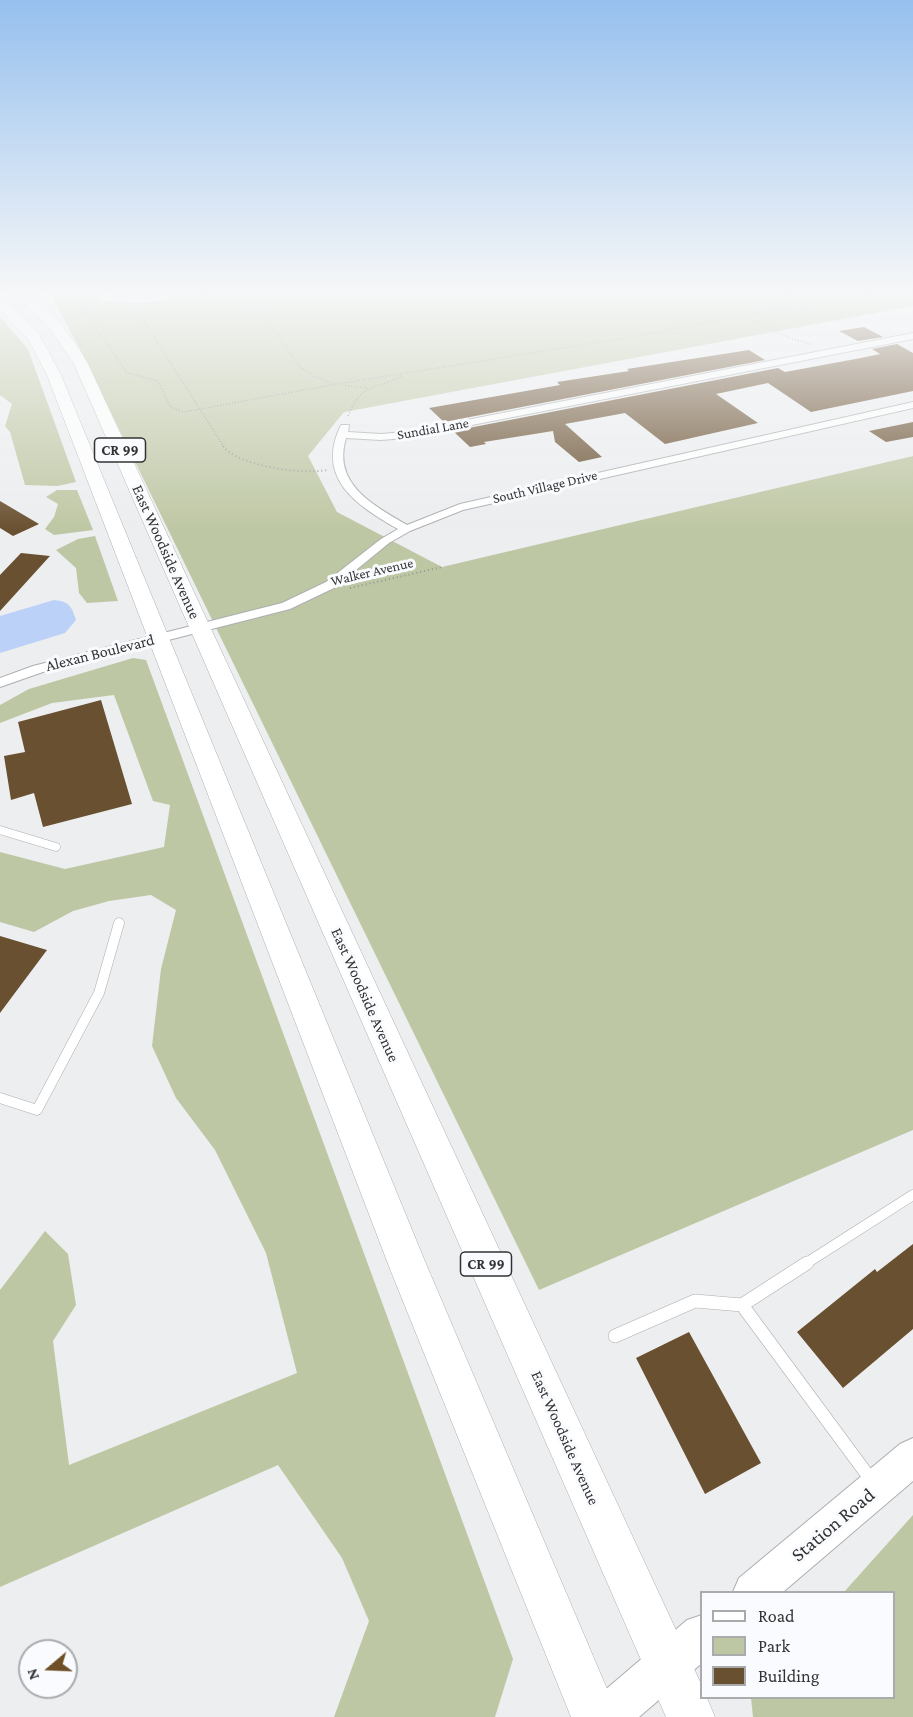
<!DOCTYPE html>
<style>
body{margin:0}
#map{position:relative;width:913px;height:1717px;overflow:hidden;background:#eceef0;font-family:"Crimson Pro",serif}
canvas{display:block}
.legend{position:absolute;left:700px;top:1591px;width:195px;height:108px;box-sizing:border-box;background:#fafbfe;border:2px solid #aaabad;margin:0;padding:8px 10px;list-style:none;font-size:18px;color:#323333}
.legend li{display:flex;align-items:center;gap:12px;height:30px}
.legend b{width:30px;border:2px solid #aaabad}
.north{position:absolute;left:18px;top:1639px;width:60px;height:60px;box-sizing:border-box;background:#fafbfe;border:2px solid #aaabad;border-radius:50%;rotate:251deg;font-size:16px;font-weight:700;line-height:24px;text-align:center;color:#323333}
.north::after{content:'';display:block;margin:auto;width:21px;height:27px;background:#6f4f25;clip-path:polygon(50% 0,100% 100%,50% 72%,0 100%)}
</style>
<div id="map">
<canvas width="913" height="1717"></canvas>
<ul class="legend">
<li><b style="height:8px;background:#fff"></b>Road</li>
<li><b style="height:16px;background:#bec7a3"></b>Park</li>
<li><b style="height:16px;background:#695030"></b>Building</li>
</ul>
<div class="north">N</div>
</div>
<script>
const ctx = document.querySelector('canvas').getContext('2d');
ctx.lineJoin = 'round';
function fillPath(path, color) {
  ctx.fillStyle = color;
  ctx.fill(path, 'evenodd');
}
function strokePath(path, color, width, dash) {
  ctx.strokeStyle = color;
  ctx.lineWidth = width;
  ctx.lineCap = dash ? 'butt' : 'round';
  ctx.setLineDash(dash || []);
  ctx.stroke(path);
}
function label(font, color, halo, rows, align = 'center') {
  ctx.font = font + ' "Crimson Pro",serif';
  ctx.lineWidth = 6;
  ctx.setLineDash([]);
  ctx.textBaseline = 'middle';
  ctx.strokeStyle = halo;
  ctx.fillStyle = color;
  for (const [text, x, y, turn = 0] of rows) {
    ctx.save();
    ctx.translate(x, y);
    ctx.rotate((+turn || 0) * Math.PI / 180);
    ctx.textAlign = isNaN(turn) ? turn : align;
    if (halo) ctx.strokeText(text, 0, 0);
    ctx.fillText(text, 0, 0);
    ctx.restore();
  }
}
fillPath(new Path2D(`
 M 48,290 L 95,290 L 101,301 L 141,303 L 223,290 L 913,290 L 913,306 L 344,412 L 308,456 L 337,512 L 442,567 L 913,456 L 913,1130 L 539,1290 L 81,351 Z
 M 0,317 L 28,349 L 76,482 L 57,486 L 25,485 L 10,432 L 5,426 L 12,404 L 0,395 Z
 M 57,490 L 77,490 L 93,530 L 54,535 L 45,529 L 54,517 L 58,504 L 46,497 Z
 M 95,536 L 118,601 L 87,603 L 79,593 L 76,568 L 56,550 L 78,539 Z
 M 133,658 L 146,660 L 513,1659 L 495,1717 L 334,1717 L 369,1621 L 342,1558 L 278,1465 L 0,1587 L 0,1290 L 45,1231 L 68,1254 L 76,1305 L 53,1341 L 69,1465 L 297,1373 L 266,1253 L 215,1150 L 176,1098 L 152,1046 L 161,969 L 176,910 L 151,895 L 109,901 L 73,911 L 34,932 L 0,922 L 0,852 L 65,869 L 164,847 L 170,805 L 153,801 L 114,695 L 52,703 L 0,723 L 0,705 L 29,689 Z
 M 913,1515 L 913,1717 L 753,1717 L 751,1698 L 894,1698 L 894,1592 L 844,1592 Z`), '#bec7a3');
fillPath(new Path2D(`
 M 54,600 C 69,602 71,605 76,620 L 65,633 L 0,653 L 0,616 Z`), '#bcd1f7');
fillPath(new Path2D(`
 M 864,327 L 883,337 L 858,341 L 839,331 Z
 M 897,344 L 913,353 L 913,391 L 811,412 L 768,383 L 716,394 L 758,423 L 665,444 L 625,413 L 565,424 L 602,457 L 579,462 L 555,442 L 553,431 L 484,442 L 486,444 L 470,447 L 453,431 L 778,368 L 785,372 L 861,358 L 880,354 L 872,349 Z
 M 749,350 L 765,360 L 444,422 L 429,408 L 560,385 L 557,382 L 629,371 L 627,369 Z
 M 913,422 L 913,437 L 886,442 L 869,431 Z
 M 0,501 L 39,524 L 13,536 L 0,528 Z
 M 21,553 L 50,556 L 0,611 L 0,575 Z
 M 101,700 L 132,804 L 43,827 L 34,793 L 11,800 L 4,756 L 25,752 L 18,722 Z
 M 0,936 L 47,950 L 0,1013 Z
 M 913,1244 L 913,1329 L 843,1388 L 797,1332 L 875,1269 L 877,1272 Z
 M 689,1332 L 761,1463 L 705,1494 L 636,1358 Z`), '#695030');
const serviceFar3 = new Path2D(`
 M 109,290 L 140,297 L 192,290`);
const serviceFar2 = new Path2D(`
 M 0,830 L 56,847`);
const serviceFar1 = new Path2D(`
 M 0,1098 L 37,1110 L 99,993 L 119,923
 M 805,1264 L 913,1195`);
const service = new Path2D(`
 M 807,1263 L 742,1305 L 872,1481
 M 615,1336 L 695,1301 L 742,1305`);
const minor = new Path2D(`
 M 913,333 L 913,339 L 405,438 L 381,440 L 346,438 C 332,484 373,505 407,525 L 460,504 L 913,402 L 913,408 L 463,510 L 410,531 L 389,543 L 334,588 L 290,609 L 43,672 L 0,687 L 0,678 L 33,666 L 282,603 L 326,582 L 381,539 L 398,529 C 356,505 315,478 341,425 L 349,425 L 348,432 L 381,434 L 405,432 Z`);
const secondary = new Path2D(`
 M 913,1438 L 913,1481 L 783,1592 L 733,1592 L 739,1578 L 900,1444 Z
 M 702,1615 L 702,1663 L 639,1717 L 584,1717 L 591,1702 L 687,1620 Z`);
const primary = new Path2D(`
 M 9,290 C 13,290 19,289 23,290 C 44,296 78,345 88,364 L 702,1686 L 702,1698 L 707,1698 L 715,1717 L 666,1717 L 74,364 L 48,326 Z
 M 0,298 L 5,299 L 39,334 L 61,375 L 424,1259 L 619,1717 L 571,1717 L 390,1269 L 47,375 L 28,339 L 0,310 Z`);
strokePath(serviceFar3, '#acaeb0', 5);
strokePath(serviceFar2, '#acaeb0', 9);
strokePath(serviceFar1, '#acaeb0', 11);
strokePath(service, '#acaeb0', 14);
strokePath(minor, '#acaeb0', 2);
strokePath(secondary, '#acaeb0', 2);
strokePath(primary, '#acaeb0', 1);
strokePath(new Path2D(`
 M 70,290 L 127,373 L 158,381 L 170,407 L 184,412 L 337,384 L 631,337 L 743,315 L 787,337 L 810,344
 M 238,290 L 280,338 L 300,367 L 313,376 L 335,384
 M 783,290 L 806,302
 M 135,307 L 224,447
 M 744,315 L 891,290
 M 342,385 L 367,388
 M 348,416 C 363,380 377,391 403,375`), '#949697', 1.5, [1, 2]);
strokePath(new Path2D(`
 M 223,446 C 237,466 303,475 327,470
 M 350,588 L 442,567`), '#949697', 2, [1, 3]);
strokePath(serviceFar3, '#fff', 4.5);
strokePath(serviceFar2, '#fff', 8);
strokePath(serviceFar1, '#fff', 10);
strokePath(service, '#fff', 13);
fillPath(minor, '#fff');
fillPath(secondary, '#fff');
fillPath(primary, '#fff');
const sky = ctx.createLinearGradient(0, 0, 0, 531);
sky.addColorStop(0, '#96c0ee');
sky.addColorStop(0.55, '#f6f7f8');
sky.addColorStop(1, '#f6f7f800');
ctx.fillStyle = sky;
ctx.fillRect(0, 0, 913, 531);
label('14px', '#323333', '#fafbfe', [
 ["Sundial Lane",433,429,-10],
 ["South Village Drive",545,487,-13],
 ["Walker Avenue",372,572,-13]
]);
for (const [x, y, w] of [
 [120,450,51],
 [486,1264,51]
]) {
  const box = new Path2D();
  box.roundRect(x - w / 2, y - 12, w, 24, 4.5);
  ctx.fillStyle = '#fafbfe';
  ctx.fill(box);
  strokePath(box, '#323333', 1.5);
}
label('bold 15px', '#323333', null, [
 ["CR 99",120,450],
 ["CR 99",486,1264]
]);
label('16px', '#323333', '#fafbfe', [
 ["East Woodside Avenue",166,552,66],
 ["Alexan Boulevard",100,653,-14],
 ["East Woodside Avenue",365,995,66],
 ["East Woodside Avenue",565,1438,66]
]);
label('20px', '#323333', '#fafbfe', [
 ["Station Road",833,1525,-40]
]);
</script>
